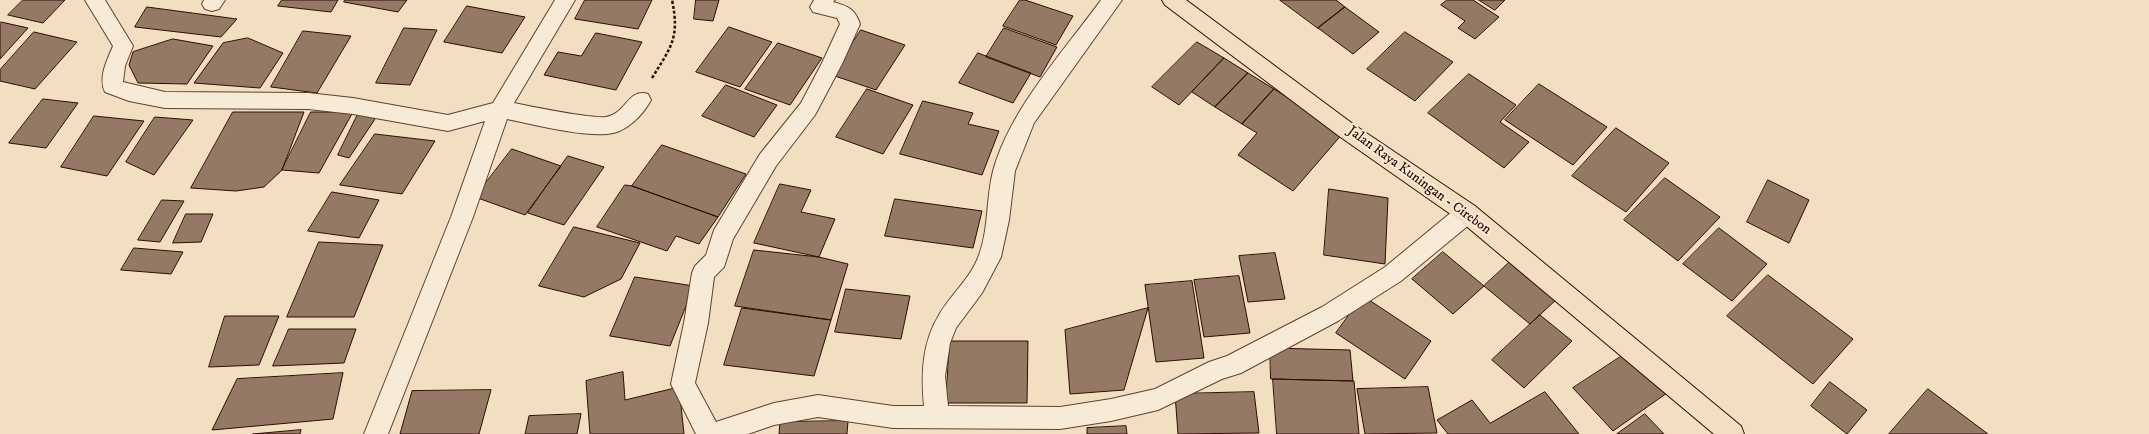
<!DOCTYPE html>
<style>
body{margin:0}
canvas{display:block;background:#f2dec0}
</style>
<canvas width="2149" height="434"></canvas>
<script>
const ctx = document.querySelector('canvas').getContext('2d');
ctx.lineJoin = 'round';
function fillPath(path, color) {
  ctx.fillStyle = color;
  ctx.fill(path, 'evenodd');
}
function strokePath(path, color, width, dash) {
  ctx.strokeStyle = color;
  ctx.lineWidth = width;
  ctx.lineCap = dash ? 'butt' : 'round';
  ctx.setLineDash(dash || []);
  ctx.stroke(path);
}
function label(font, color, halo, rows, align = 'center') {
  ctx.font = font + ' "IM FELL DW Pica",serif';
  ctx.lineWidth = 4;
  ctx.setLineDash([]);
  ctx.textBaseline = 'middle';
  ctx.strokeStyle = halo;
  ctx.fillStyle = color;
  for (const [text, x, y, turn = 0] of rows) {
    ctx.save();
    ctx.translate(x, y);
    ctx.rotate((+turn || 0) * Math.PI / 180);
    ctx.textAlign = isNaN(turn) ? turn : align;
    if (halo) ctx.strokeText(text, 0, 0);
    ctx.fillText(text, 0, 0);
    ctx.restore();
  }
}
const building = new Path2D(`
 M 23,0 L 65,0 L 43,23 L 8,15 Z
 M 282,0 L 338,0 L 331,12 L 278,6 Z
 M 345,0 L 407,0 L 398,12 L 344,2 Z
 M 585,0 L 652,0 L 638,29 L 575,19 Z
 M 696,0 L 719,0 L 713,21 L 694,19 Z
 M 1020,0 L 1025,0 L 1073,16 L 1056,45 L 1003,26 Z
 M 1280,0 L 1336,0 L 1345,7 L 1318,28 Z
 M 1447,0 L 1473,0 L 1499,17 L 1475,39 L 1458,28 L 1465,21 L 1441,5 Z
 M 1479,0 L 1505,0 L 1495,10 Z
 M 467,6 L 525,17 L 502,53 L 444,42 Z
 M 147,7 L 237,19 L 221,37 L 135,27 Z
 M 1345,7 L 1379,32 L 1353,54 L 1318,28 Z
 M 1,22 L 28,28 L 0,59 L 0,23 Z
 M 729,27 L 772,42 L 740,87 L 696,72 Z
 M 404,28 L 437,30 L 410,85 L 376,83 Z
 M 1004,28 L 1057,47 L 1040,77 L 986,57 Z
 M 861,30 L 905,45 L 876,90 L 832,75 Z
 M 303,31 L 351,36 L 317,93 L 271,87 Z
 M 34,32 L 77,42 L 35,89 L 0,81 L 0,70 Z
 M 1405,32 L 1453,62 L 1415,101 L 1367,69 Z
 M 596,33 L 642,42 L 616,90 L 544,75 L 558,52 L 581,56 Z
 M 248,38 L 283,53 L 260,88 L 194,83 L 223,43 Z
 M 173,39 L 213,46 L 187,84 L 138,83 L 129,65 L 133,52 Z
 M 1197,42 L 1224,58 L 1179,105 L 1152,87 Z
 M 778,43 L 822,58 L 790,105 L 745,89 Z
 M 978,53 L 1031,73 L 1013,103 L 959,83 Z
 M 1224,58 L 1248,73 L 1215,107 L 1192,92 Z
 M 1248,73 L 1274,89 L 1242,124 L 1215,107 Z
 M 1469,74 L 1516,105 L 1500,122 L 1529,142 L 1504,168 L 1428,113 Z
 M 1539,84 L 1607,127 L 1573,165 L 1505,120 Z
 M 726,85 L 777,105 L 754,137 L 702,116 Z
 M 867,89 L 913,105 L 883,154 L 836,137 Z
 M 1274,89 L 1344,132 L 1293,191 L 1238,155 L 1257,133 L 1242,124 Z
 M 43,99 L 78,103 L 46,148 L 9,143 Z
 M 923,101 L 973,113 L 968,124 L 999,131 L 982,175 L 900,154 Z
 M 233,112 L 304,112 L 282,170 L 264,187 L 236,191 L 191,188 Z
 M 311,112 L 353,112 L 319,173 L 282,170 Z
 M 358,114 L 377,116 L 349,158 L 338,155 Z
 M 94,116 L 144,121 L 107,176 L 61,167 Z
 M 155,117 L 193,120 L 154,175 L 126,162 Z
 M 1616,128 L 1669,163 L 1626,212 L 1572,176 Z
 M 375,134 L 435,141 L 402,194 L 340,185 Z
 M 662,145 L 746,174 L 718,217 L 632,186 Z
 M 512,149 L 561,166 L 525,215 L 475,197 Z
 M 568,156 L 604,167 L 564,225 L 528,213 Z
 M 1665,178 L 1720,217 L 1678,261 L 1624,220 Z
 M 1768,180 L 1809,200 L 1789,243 L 1747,222 Z
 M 780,184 L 811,190 L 801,212 L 835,219 L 819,257 L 754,243 Z
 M 625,185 L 632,186 L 718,217 L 699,244 L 676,236 L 667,251 L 597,227 Z
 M 1329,189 L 1388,198 L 1385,264 L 1324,255 Z
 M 332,192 L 379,200 L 359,238 L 308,231 Z
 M 895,199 L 982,211 L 973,248 L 885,236 Z
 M 162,200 L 184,201 L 160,242 L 138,240 Z
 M 186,214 L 213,214 L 201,242 L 173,243 Z
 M 574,227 L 640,243 L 621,279 L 584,297 L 539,286 Z
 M 1719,228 L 1767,264 L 1732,301 L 1683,264 Z
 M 319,242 L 383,245 L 354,317 L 287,317 Z
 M 134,248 L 183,252 L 171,274 L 121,270 Z
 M 754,250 L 819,257 L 848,264 L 831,320 L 735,306 Z
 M 1443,252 L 1484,286 L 1453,314 L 1412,279 Z
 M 1275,253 L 1285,299 L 1248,302 L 1239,256 Z
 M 1511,261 L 1557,299 L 1530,324 L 1484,286 Z
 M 1768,275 L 1853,339 L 1813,384 L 1727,316 Z
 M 1239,276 L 1250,333 L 1204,337 L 1194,280 Z
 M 635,277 L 694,286 L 670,346 L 610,336 Z
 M 1192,281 L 1204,358 L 1156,362 L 1145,285 Z
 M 846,289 L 910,296 L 901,339 L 835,332 Z
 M 1363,296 L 1431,341 L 1405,379 L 1336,333 Z
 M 742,308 L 831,320 L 814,376 L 724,365 Z
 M 1148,308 L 1124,390 L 1070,394 L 1065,330 Z
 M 1540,315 L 1572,341 L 1524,388 L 1492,360 Z
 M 225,316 L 279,316 L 259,365 L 209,367 Z
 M 289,329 L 356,329 L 344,363 L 273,366 Z
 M 950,341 L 1028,341 L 1027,403 L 946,403 Z
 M 1270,348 L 1350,350 L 1353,381 L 1271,379 Z
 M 1628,352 L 1667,393 L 1613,431 L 1573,388 Z
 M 623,372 L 625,400 L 679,387 L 684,434 L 590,434 L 586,381 Z
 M 343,373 L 333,419 L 212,430 L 237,379 Z
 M 1273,379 L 1354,381 L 1359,434 L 1277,434 Z
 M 1830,382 L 1867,410 L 1847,434 L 1811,406 Z
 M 1428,387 L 1437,433 L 1365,434 L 1357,389 Z
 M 1928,389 L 1988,434 L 1889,434 Z
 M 491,390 L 479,434 L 400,434 L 412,391 Z
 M 1254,392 L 1259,433 L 1178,434 L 1175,394 Z
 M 1545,392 L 1579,434 L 1448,434 L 1437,420 L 1472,400 L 1490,423 Z
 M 581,414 L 577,434 L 525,434 L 529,416 Z
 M 1645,414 L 1664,434 L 1617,434 Z
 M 848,421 L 847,434 L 779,434 L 780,422 Z
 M 1126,426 L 1127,434 L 1087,434 L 1087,428 Z
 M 301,430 L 300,434 L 253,434 Z`);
fillPath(building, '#947a65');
strokePath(building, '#2e0d03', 1);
const minor = new Path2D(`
 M 85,0 L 105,0 L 130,41 L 133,46 L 125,66 L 123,82 L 165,92 L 308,93 L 353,98 L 448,115 L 493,103 L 555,0 L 575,0 L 514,103 C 538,108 563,113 587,116 C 593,116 600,118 606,117 C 626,114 628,88 648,94 L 651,100 C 643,115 626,133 607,134 C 577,136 537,125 507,119 L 473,217 L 388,434 L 364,434 L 451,217 L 485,121 L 448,131 L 353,114 L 308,109 L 165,108 L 129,101 L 105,92 C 98,78 107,60 113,46 Z
 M 204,0 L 225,0 L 219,9 L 212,11 L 205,9 L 202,4 Z
 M 814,0 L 835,0 L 833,2 C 848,6 855,9 860,24 L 842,64 L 815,115 L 776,166 L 733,239 L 724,267 L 714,277 L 708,323 L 695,383 L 716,422 L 774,403 L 818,395 L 893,406 L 924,406 C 921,374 922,343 939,315 C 951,294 971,278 979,255 C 989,228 986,198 993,171 C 1010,109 1064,51 1101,0 L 1122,0 L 1034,123 L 1015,171 L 1009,220 L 1001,257 L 982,293 L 956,328 L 950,343 L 945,376 L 948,406 L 1060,407 L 1111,399 L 1155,389 L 1209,362 L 1227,356 L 1322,307 L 1385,267 L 1459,206 L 1467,204 L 1475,206 L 1478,213 L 1475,220 L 1401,281 L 1338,321 L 1241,373 L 1222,379 L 1158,410 L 1111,421 L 1060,429 L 893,428 L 818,417 L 774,425 L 748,434 L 696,434 L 671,384 L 684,323 L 692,273 L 695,266 L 706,255 L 714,230 L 760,154 L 801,103 L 822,63 L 840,24 L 837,18 L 813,12 L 810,7 Z`);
const highway = new Path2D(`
 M 1162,0 L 1186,0 L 1353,124 L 1475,206 L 1741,426 L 1744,434 L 1714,434 L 1459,220 L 1339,136 L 1165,5 Z`);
strokePath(minor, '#5f4132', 2);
strokePath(highway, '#2e0d03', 2);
strokePath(new Path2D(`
 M 652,78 C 671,47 680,38 672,0`), '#2e0d03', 2.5, [3, 2]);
fillPath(minor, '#f7ead6');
fillPath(highway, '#f2dec0');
label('14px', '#2e0d03', '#f7ead6', [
 ["Jalan Raya Kuningan - Cirebon",1419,181,36]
]);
</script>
